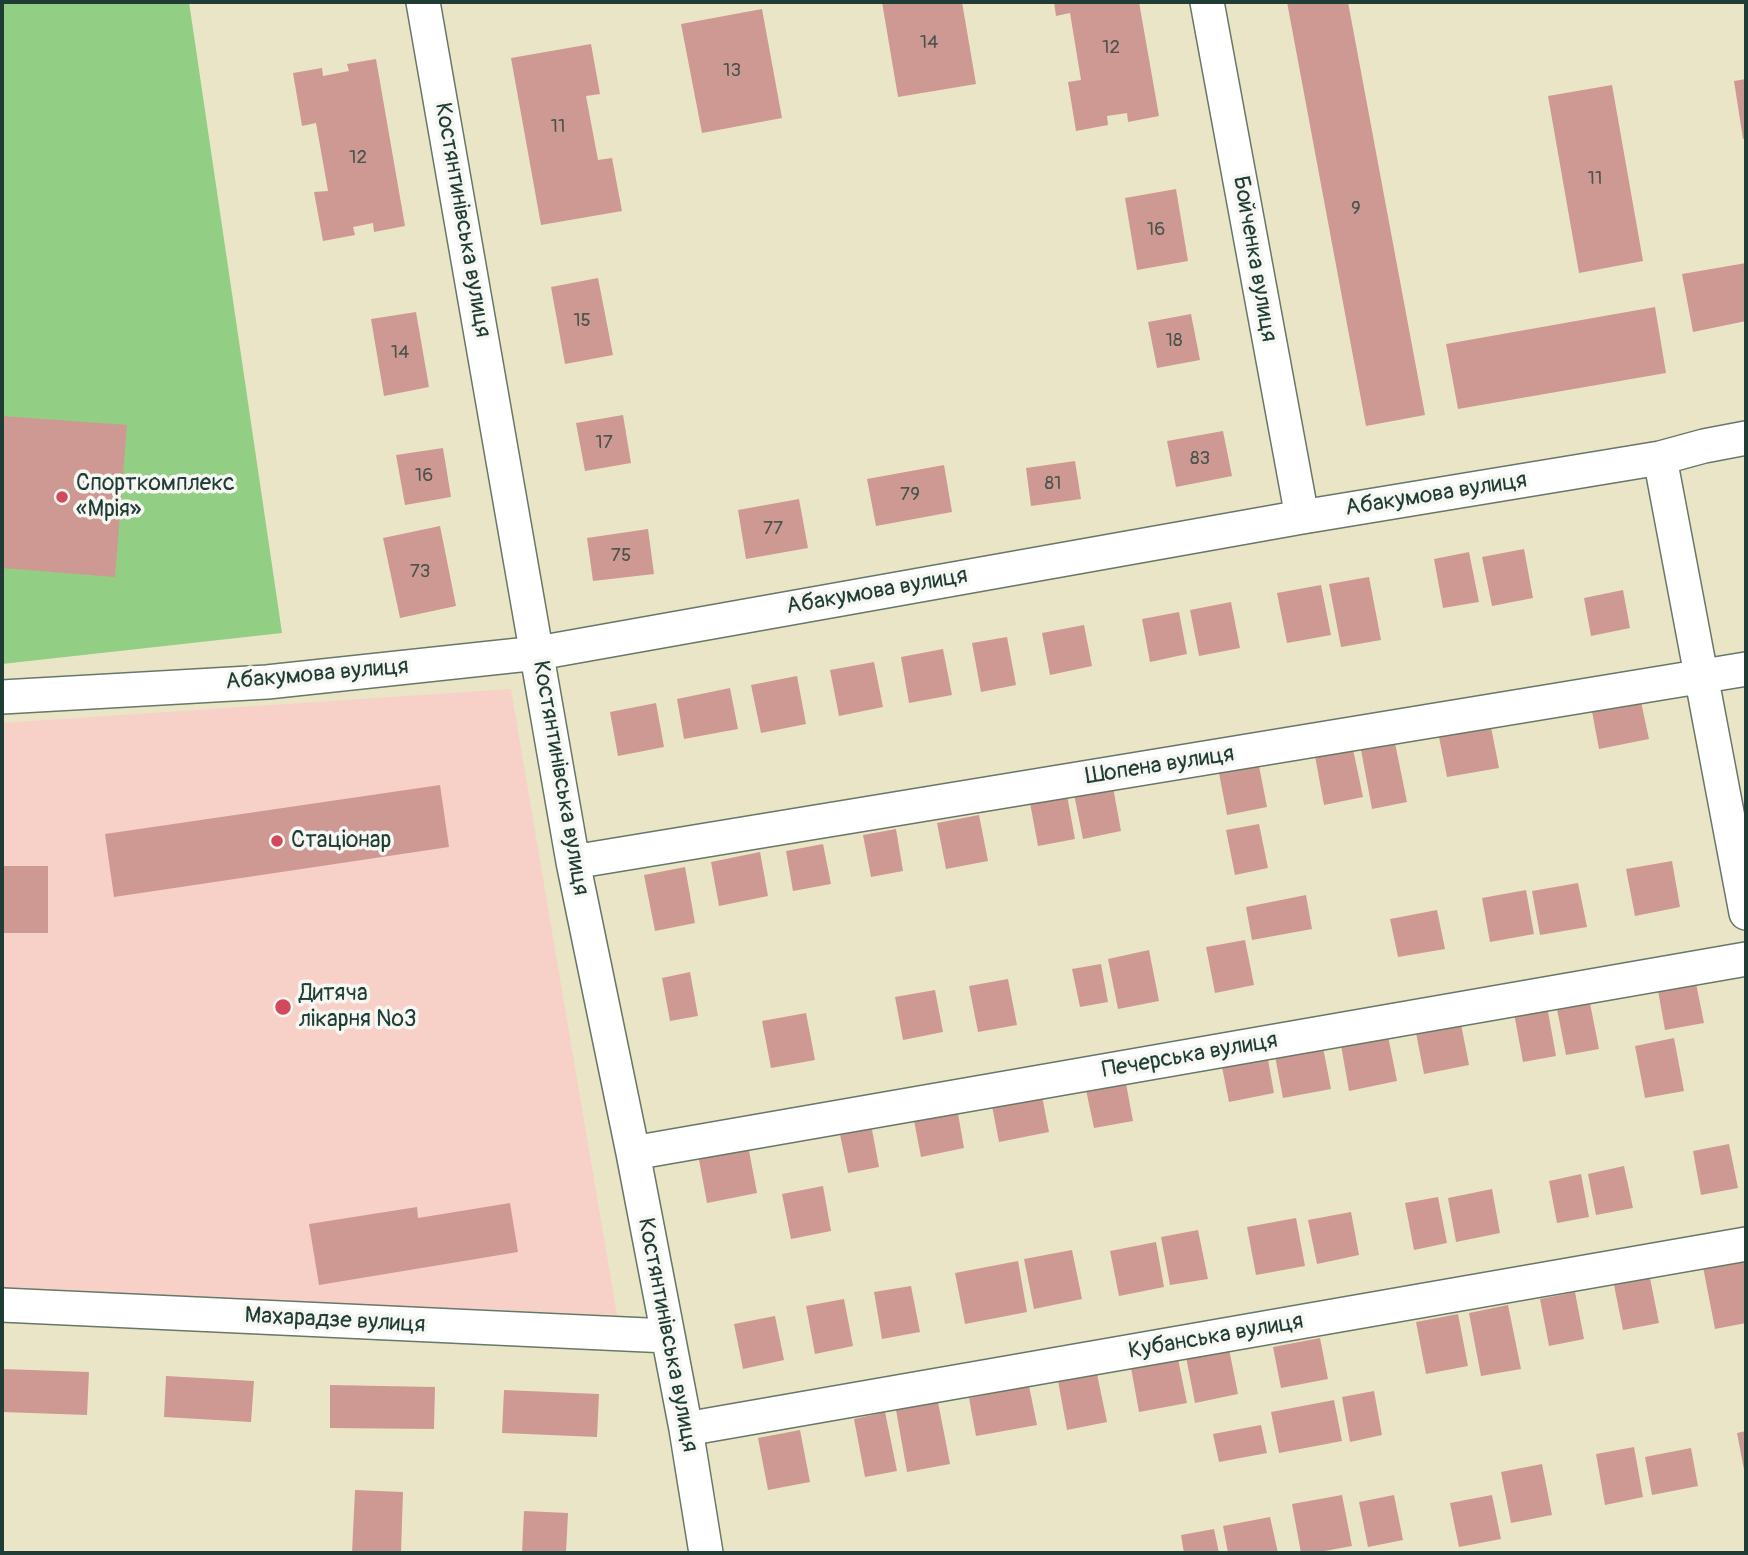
<!DOCTYPE html>
<meta charset="utf-8">
<style>
body{margin:0}
#map{position:relative;width:1748px;height:1555px;overflow:hidden;background:#ebe5c7;font-family:Pangolin,sans-serif}
canvas{display:block}
.frame{position:absolute;inset:0;border:4px solid #1f3d34;pointer-events:none}
</style>
<div id="map">
<canvas width="1748" height="1555"></canvas>
<div class="frame"></div>
</div>
<script>
const ctx = document.querySelector('canvas').getContext('2d');
ctx.lineJoin = 'round';
function fillPath(path, color) {
  ctx.fillStyle = color;
  ctx.fill(path, 'evenodd');
}
function strokePath(path, color, width, dash) {
  ctx.strokeStyle = color;
  ctx.lineWidth = width;
  ctx.lineCap = dash ? 'butt' : 'round';
  ctx.setLineDash(dash || []);
  ctx.stroke(path);
}
function label(font, color, halo, rows, align = 'center') {
  ctx.font = font + ' Pangolin,sans-serif';
  ctx.lineWidth = 7;
  ctx.setLineDash([]);
  ctx.textBaseline = 'middle';
  ctx.strokeStyle = halo;
  ctx.fillStyle = color;
  for (const [text, x, y, turn = 0] of rows) {
    ctx.save();
    ctx.translate(x, y);
    ctx.rotate((+turn || 0) * Math.PI / 180);
    ctx.textAlign = isNaN(turn) ? turn : align;
    if (halo) ctx.strokeText(text, 0, 0);
    ctx.fillText(text, 0, 0);
    ctx.restore();
  }
}
fillPath(new Path2D(`
 M 511,689 L 617,1315 L 2,1290 L 2,723 Z`), '#f7d1c7');
fillPath(new Path2D(`
 M 2,2 L 189,2 L 282,633 L 2,664 Z`), '#92ce84');
fillPath(new Path2D(`
 M 882,2 L 962,2 L 976,84 L 898,97 Z
 M 1054,2 L 1139,2 L 1159,116 L 1128,122 L 1127,113 L 1107,116 L 1108,125 L 1076,131 L 1068,82 L 1081,80 L 1070,13 L 1056,16 Z
 M 1287,2 L 1348,2 L 1425,415 L 1366,426 Z
 M 762,9 L 782,118 L 702,133 L 681,24 Z
 M 591,44 L 600,94 L 586,96 L 598,160 L 612,158 L 622,211 L 541,225 L 511,58 Z
 M 376,59 L 405,226 L 374,232 L 373,223 L 353,227 L 355,235 L 323,241 L 314,192 L 328,191 L 316,123 L 302,126 L 293,73 L 322,68 L 323,76 L 349,71 L 347,64 Z
 M 1746,79 L 1746,138 L 1743,139 L 1734,81 Z
 M 1612,85 L 1643,261 L 1579,273 L 1548,96 Z
 M 1176,189 L 1188,261 L 1137,270 L 1125,198 Z
 M 1746,263 L 1746,321 L 1693,332 L 1682,274 Z
 M 598,278 L 613,355 L 565,364 L 551,287 Z
 M 1655,307 L 1666,373 L 1458,409 L 1446,344 Z
 M 416,312 L 429,387 L 384,396 L 371,319 Z
 M 1191,314 L 1200,360 L 1157,368 L 1148,322 Z
 M 623,415 L 631,463 L 585,471 L 576,423 Z
 M 2,416 L 127,425 L 115,577 L 2,568 Z
 M 1223,431 L 1232,476 L 1176,487 L 1167,441 Z
 M 443,448 L 451,497 L 405,505 L 396,455 Z
 M 1075,461 L 1081,499 L 1031,506 L 1026,468 Z
 M 944,465 L 952,512 L 876,526 L 867,479 Z
 M 799,499 L 808,548 L 746,559 L 738,510 Z
 M 440,526 L 456,606 L 400,618 L 383,538 Z
 M 648,529 L 654,574 L 593,581 L 587,538 Z
 M 1524,549 L 1533,598 L 1492,606 L 1482,557 Z
 M 1469,552 L 1479,602 L 1443,608 L 1434,559 Z
 M 1369,577 L 1381,640 L 1341,647 L 1329,584 Z
 M 1321,585 L 1331,635 L 1287,643 L 1277,593 Z
 M 1623,590 L 1630,628 L 1591,636 L 1584,598 Z
 M 1231,602 L 1240,648 L 1199,656 L 1190,610 Z
 M 1179,612 L 1187,654 L 1150,662 L 1142,619 Z
 M 1084,625 L 1092,666 L 1050,675 L 1042,633 Z
 M 1007,637 L 1016,685 L 981,692 L 972,643 Z
 M 943,649 L 952,695 L 909,703 L 901,657 Z
 M 874,662 L 883,707 L 839,716 L 830,670 Z
 M 797,676 L 806,724 L 761,733 L 751,685 Z
 M 730,688 L 738,729 L 684,739 L 677,699 Z
 M 1640,697 L 1649,739 L 1599,749 L 1591,706 Z
 M 656,703 L 664,747 L 618,756 L 610,712 Z
 M 1491,727 L 1499,768 L 1447,777 L 1439,737 Z
 M 1395,743 L 1407,802 L 1372,809 L 1361,750 Z
 M 1353,749 L 1363,797 L 1324,805 L 1315,756 Z
 M 1259,766 L 1267,807 L 1227,815 L 1219,773 Z
 M 440,785 L 449,847 L 114,897 L 105,834 Z
 M 1113,787 L 1121,831 L 1083,839 L 1074,794 Z
 M 1067,795 L 1075,839 L 1038,846 L 1030,803 Z
 M 979,815 L 988,861 L 946,869 L 937,823 Z
 M 1259,824 L 1268,868 L 1235,875 L 1226,830 Z
 M 896,829 L 903,871 L 871,877 L 863,835 Z
 M 823,844 L 831,884 L 793,891 L 786,851 Z
 M 760,852 L 768,896 L 719,906 L 711,862 Z
 M 1672,861 L 1680,907 L 1635,916 L 1626,869 Z
 M 2,866 L 48,866 L 48,933 L 2,933 Z
 M 685,867 L 695,923 L 655,931 L 644,875 Z
 M 1578,883 L 1587,927 L 1540,935 L 1532,891 Z
 M 1526,890 L 1534,934 L 1490,942 L 1482,898 Z
 M 1306,895 L 1312,929 L 1252,940 L 1246,907 Z
 M 1437,910 L 1445,949 L 1398,957 L 1390,919 Z
 M 1245,940 L 1254,985 L 1215,993 L 1206,947 Z
 M 1149,950 L 1159,1001 L 1118,1009 L 1108,959 Z
 M 1101,964 L 1108,1002 L 1080,1007 L 1072,969 Z
 M 690,972 L 698,1016 L 670,1021 L 662,978 Z
 M 1695,978 L 1704,1023 L 1665,1030 L 1657,985 Z
 M 1008,979 L 1017,1025 L 978,1032 L 969,986 Z
 M 935,990 L 943,1032 L 903,1040 L 895,997 Z
 M 1589,998 L 1599,1049 L 1566,1055 L 1556,1004 Z
 M 1547,1006 L 1556,1056 L 1523,1062 L 1514,1013 Z
 M 806,1013 L 815,1060 L 771,1068 L 762,1021 Z
 M 1461,1024 L 1469,1065 L 1424,1074 L 1416,1033 Z
 M 1388,1036 L 1397,1081 L 1349,1091 L 1341,1045 Z
 M 1674,1038 L 1684,1091 L 1645,1098 L 1635,1046 Z
 M 1322,1042 L 1331,1089 L 1283,1098 L 1274,1051 Z
 M 1267,1054 L 1274,1093 L 1229,1102 L 1221,1062 Z
 M 1125,1078 L 1133,1121 L 1094,1128 L 1085,1085 Z
 M 1041,1091 L 1049,1132 L 999,1142 L 991,1101 Z
 M 956,1102 L 964,1148 L 921,1157 L 912,1110 Z
 M 870,1119 L 879,1167 L 848,1173 L 838,1125 Z
 M 747,1140 L 757,1193 L 707,1203 L 697,1149 Z
 M 1729,1144 L 1738,1188 L 1701,1195 L 1693,1151 Z
 M 1624,1166 L 1633,1208 L 1596,1215 L 1588,1174 Z
 M 1581,1174 L 1589,1217 L 1557,1223 L 1549,1181 Z
 M 823,1186 L 831,1231 L 791,1239 L 782,1194 Z
 M 1492,1189 L 1500,1233 L 1456,1242 L 1448,1198 Z
 M 1438,1197 L 1447,1243 L 1414,1250 L 1405,1203 Z
 M 510,1203 L 518,1252 L 319,1285 L 309,1224 L 417,1207 L 418,1218 Z
 M 1351,1212 L 1359,1255 L 1317,1264 L 1308,1220 Z
 M 1296,1218 L 1305,1266 L 1256,1275 L 1247,1227 Z
 M 1198,1230 L 1208,1279 L 1170,1285 L 1161,1237 Z
 M 1156,1242 L 1164,1287 L 1119,1296 L 1110,1251 Z
 M 1072,1250 L 1082,1299 L 1034,1309 L 1024,1259 Z
 M 1746,1259 L 1746,1323 L 1715,1329 L 1703,1267 Z
 M 1018,1261 L 1027,1312 L 965,1324 L 955,1273 Z
 M 1650,1278 L 1659,1323 L 1623,1330 L 1614,1285 Z
 M 911,1286 L 920,1332 L 882,1339 L 874,1292 Z
 M 1575,1292 L 1584,1339 L 1549,1346 L 1540,1299 Z
 M 844,1299 L 853,1346 L 815,1354 L 806,1306 Z
 M 1508,1305 L 1521,1369 L 1481,1376 L 1469,1313 Z
 M 1458,1314 L 1468,1366 L 1426,1374 L 1416,1322 Z
 M 775,1316 L 784,1360 L 743,1369 L 734,1324 Z
 M 1320,1338 L 1328,1379 L 1281,1388 L 1273,1347 Z
 M 1229,1349 L 1238,1394 L 1195,1403 L 1186,1357 Z
 M 1178,1359 L 1187,1403 L 1139,1412 L 1131,1368 Z
 M 2,1369 L 89,1372 L 87,1415 L 2,1412 Z
 M 1097,1374 L 1107,1422 L 1067,1430 L 1058,1381 Z
 M 166,1376 L 254,1381 L 251,1422 L 164,1417 Z
 M 330,1385 L 435,1387 L 434,1429 L 330,1428 Z
 M 1029,1386 L 1037,1425 L 976,1436 L 969,1398 Z
 M 504,1390 L 599,1394 L 597,1437 L 502,1433 Z
 M 1374,1391 L 1382,1435 L 1350,1442 L 1342,1397 Z
 M 1334,1400 L 1342,1441 L 1279,1453 L 1271,1412 Z
 M 938,1402 L 950,1464 L 907,1472 L 896,1410 Z
 M 885,1412 L 897,1471 L 865,1477 L 854,1419 Z
 M 1261,1425 L 1267,1453 L 1219,1462 L 1213,1434 Z
 M 800,1430 L 810,1482 L 768,1490 L 758,1438 Z
 M 1746,1431 L 1746,1475 L 1745,1475 L 1737,1433 Z
 M 1634,1447 L 1643,1497 L 1605,1505 L 1596,1454 Z
 M 1691,1448 L 1698,1486 L 1652,1495 L 1645,1457 Z
 M 1542,1464 L 1552,1515 L 1511,1523 L 1501,1472 Z
 M 355,1490 L 403,1492 L 401,1553 L 352,1553 Z
 M 1342,1495 L 1352,1546 L 1314,1553 L 1301,1553 L 1292,1504 Z
 M 1394,1495 L 1403,1540 L 1368,1547 L 1359,1502 Z
 M 1492,1495 L 1501,1539 L 1459,1547 L 1450,1503 Z
 M 524,1511 L 568,1513 L 566,1553 L 522,1553 Z
 M 1270,1517 L 1278,1553 L 1228,1553 L 1223,1526 Z
 M 1214,1529 L 1219,1553 L 1184,1553 L 1181,1535 Z`), '#cf9993');
const minor = new Path2D(`
 M 423,2 L 573,862 L 633,1153 L 686,1429 L 706,1553
 M 1207,2 L 1302,517
 M 1660,458 L 1746,913
 M 2,697 L 267,682 L 538,653 L 1302,517 L 1660,458 L 1704,446 L 1746,438
 M 573,862 L 1746,669
 M 633,1153 L 1746,959
 M 2,1305 L 668,1336
 M 686,1429 L 1746,1244`);
strokePath(minor, '#667867', 36);
strokePath(minor, '#fff', 33);
for (const [x, y, r, color] of [
 [62,497,7,"#d1495b"],
 [277,841,7,"#d1495b"],
 [283,1007,9,"#d1495b"]
]) {
  const dot = new Path2D();
  dot.arc(x, y, r, 0, 2 * Math.PI);
  ctx.fillStyle = color;
  ctx.fill(dot);
  strokePath(dot, '#f6f6f2', 2.5);
}
label('19px', '#4b544c', null, [
 ["14",929,43],
 ["12",1111,48],
 ["13",732,71],
 ["11",558,127],
 ["12",358,158],
 ["11",1595,179],
 ["9",1356,209],
 ["16",1156,230],
 ["15",582,321],
 ["18",1174,341],
 ["14",400,353],
 ["17",604,443],
 ["83",1200,459],
 ["16",424,476],
 ["81",1053,484],
 ["79",910,495],
 ["77",773,529],
 ["75",621,556],
 ["73",420,572]
]);
label('23px', '#1f3d34', '#f6f6f2', [
 ["Костянтинівська вулиця",462,220,80],
 ["Бойченка вулиця",1254,259,80],
 ["Абакумова вулиця",1436,495,-9],
 ["Абакумова вулиця",877,592,-10],
 ["Абакумова вулиця",317,675,-5],
 ["Шопена вулиця",1160,766,-9],
 ["Костянтинівська вулиця",560,778,80],
 ["Печерська вулиця",1190,1056,-10],
 ["Махарадзе вулиця",335,1321,3],
 ["Костянтинівська вулиця",667,1335,79],
 ["Кубанська вулиця",1216,1337,-10]
]);
label('23px', '#1f3d34', '#f6f6f2', [
 ["Спорткомплекс",76,484],
 ["«Мрія»",76,510],
 ["Стаціонар",291,841],
 ["Дитяча",299,994],
 ["лікарня №3",299,1020]
], 'left');
</script>
